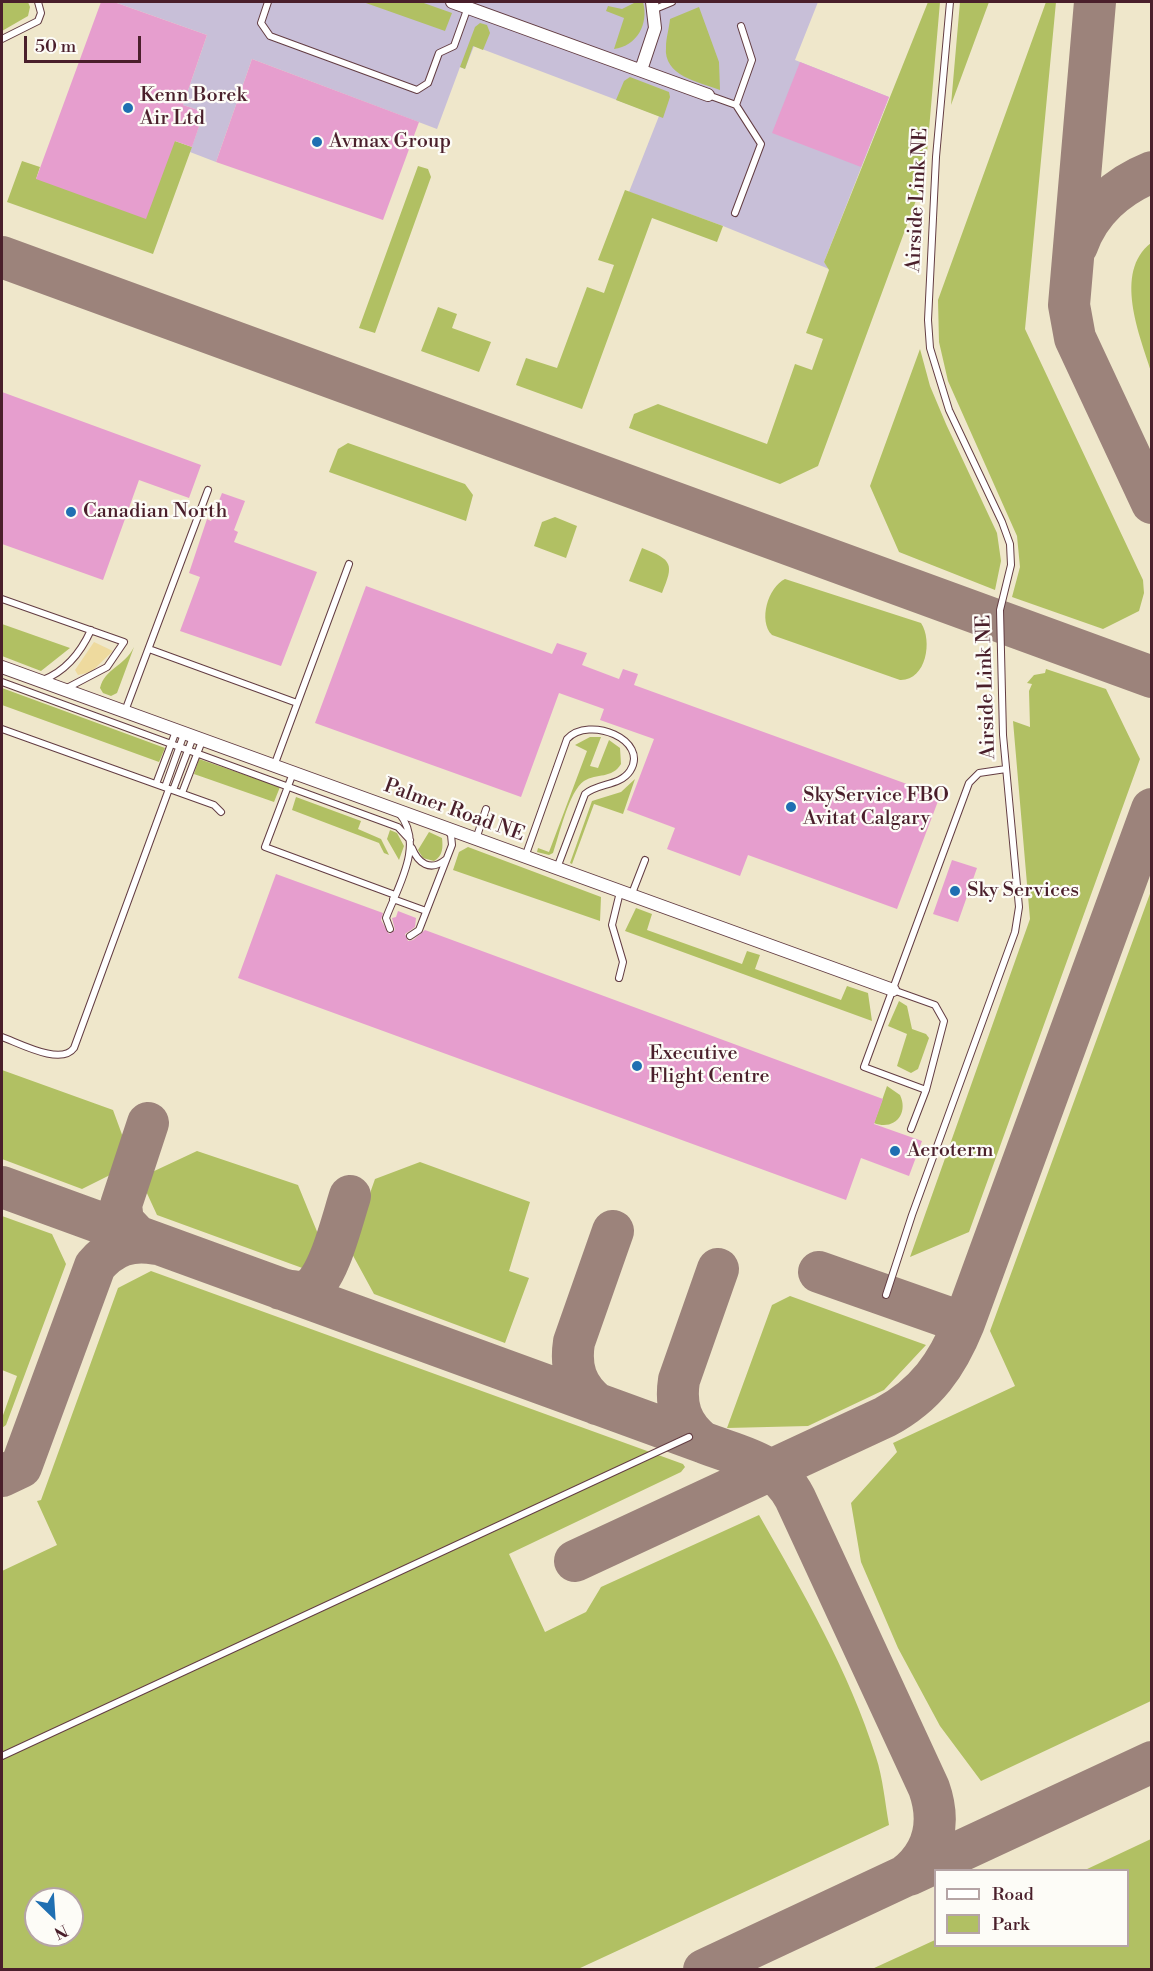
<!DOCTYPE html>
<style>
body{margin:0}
#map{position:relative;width:1153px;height:1971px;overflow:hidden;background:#efe7cb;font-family:"Libre Bodoni",serif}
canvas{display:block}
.frame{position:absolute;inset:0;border:3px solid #4a1f2b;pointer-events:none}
.legend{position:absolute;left:934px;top:1869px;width:195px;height:78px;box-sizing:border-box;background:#fdfcf7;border:2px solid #b5a4a5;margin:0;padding:8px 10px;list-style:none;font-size:18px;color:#4a1f2b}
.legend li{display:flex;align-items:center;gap:12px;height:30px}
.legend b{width:30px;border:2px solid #b5a4a5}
.north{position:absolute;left:24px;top:1887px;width:60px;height:60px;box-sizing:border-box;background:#fdfcf7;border:2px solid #b5a4a5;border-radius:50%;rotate:155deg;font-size:16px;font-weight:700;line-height:24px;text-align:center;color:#4a1f2b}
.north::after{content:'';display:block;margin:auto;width:21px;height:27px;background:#1f6fb2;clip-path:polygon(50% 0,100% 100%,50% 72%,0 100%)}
.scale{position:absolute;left:24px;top:36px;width:117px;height:27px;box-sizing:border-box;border:3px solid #4a1f2b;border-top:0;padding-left:8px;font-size:18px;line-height:21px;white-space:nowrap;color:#4a1f2b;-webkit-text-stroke:4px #fdfcf7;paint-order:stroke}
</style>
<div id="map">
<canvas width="1153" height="1971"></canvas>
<div class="frame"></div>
<ul class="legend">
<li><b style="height:8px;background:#fff"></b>Road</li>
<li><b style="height:16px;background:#b1c063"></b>Park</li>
</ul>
<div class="north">N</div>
<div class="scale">50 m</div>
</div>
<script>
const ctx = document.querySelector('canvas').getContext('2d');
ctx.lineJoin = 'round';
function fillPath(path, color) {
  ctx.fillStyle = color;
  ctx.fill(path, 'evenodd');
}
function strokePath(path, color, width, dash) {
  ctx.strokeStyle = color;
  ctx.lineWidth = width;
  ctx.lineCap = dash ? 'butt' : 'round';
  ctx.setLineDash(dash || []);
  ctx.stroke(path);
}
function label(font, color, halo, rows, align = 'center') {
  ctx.font = font + ' "Libre Bodoni",serif';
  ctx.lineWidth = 4.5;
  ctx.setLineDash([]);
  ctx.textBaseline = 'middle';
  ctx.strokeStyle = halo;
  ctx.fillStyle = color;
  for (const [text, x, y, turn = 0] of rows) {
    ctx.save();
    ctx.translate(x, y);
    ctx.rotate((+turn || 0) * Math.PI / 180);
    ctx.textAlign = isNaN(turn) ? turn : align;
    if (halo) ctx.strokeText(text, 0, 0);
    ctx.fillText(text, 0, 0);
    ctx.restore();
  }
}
fillPath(new Path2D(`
 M 114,2 L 818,2 L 795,60 L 889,97 L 824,262 L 829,269 L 723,226 L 629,192 L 659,116 L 474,46 L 465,69 L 460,67 L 437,129 L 252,59 L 216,162 L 190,152 L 204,112 L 183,105 L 207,35 Z`), '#c8bfd8');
fillPath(new Path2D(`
 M 2,2 L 28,2 L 30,7 L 28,16 L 2,31 Z
 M 363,2 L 421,2 L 452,13 L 445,31 Z
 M 636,2 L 643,2 C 649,24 637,46 614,49 L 624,18 L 606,11 L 608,6 L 622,9 Z
 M 928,2 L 940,2 L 925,176 L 818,466 L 780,484 L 629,428 L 634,414 L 658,404 L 767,444 L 795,364 L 812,370 L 823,339 L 806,333 L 829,270 L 824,262 Z
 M 960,2 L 989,2 L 951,105 Z
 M 1046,2 L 1056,2 L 1025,329 L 1143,580 L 1144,593 L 1139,611 L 1103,629 L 1012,597 L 1020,567 L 1017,536 L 948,381 L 939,342 L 938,300 Z
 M 699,7 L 719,62 L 720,90 C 699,82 663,76 666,47 C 666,38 669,29 670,19 Z
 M 480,23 L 487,25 L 490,33 L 483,50 L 473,46 L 465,69 L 460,67 L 475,27 Z
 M 630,77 L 669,92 L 670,97 L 663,118 L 616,100 L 624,81 Z
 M 175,141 L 192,147 L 153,254 L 7,202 L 22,161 L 40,167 L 36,179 Z
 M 418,166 L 428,169 L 431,177 L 375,333 L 359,328 Z
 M 625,190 L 723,226 L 717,242 L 652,218 L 582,409 L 516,385 L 526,358 L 557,368 L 587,287 L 604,293 L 614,265 L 598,260 Z
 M 1151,243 L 1151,371 C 1140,336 1113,272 1151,243 Z
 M 438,307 L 457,314 L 452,328 L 491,342 L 479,372 L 421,351 Z
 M 920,349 L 930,386 L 946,424 L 997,533 L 1001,561 L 995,590 L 899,552 L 870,486 Z
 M 348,443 L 465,484 L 473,495 L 466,521 L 329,472 L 338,449 Z
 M 555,517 L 577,526 L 566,558 L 534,546 L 542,522 Z
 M 642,548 C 673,560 674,564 662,593 L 629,581 Z
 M 785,579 L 921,623 C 933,641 926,681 900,680 L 772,635 C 758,621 768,587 785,579 Z
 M 2,624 L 70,648 L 41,671 L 2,656 Z
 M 134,647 L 117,693 L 111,696 L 103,693 L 100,688 C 105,668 124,667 134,647 Z
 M 1046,669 L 1106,689 L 1140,759 L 969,1232 L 910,1257 L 1030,919 L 1013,721 L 1030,727 L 1029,691 L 1032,684 L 1027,683 L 1034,675 L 1045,673 Z
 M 2,688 L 165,748 L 159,762 L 2,705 Z
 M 590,737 L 601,737 L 590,766 L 598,768 L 609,740 L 620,748 L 621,764 C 612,779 597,773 584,781 C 569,791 559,836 553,853 L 549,855 L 537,852 L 538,848 L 549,852 L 587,751 L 575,745 Z
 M 199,759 L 280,787 L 274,802 L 194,774 Z
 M 635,779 L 623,814 L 594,804 L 572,864 L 570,863 L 592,801 L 621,792 Z
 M 296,797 L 361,821 L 358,829 L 381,839 L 389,855 L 384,853 L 379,843 L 292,810 Z
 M 390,830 L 397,833 L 404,846 L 399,860 L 387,839 Z
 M 429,832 L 442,838 C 443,847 443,856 434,861 L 423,858 L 418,850 Z
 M 468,847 L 601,897 L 600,921 L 453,870 L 459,852 Z
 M 1151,891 L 1151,1701 L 981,1781 L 940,1726 L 898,1648 L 861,1562 L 851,1503 L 897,1452 L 893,1443 L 1015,1386 L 990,1331 Z
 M 636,908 L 652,914 L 647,930 L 742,964 L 747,951 L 760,955 L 755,969 L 841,1000 L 847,986 L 868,993 L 872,1021 L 625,931 Z
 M 899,1001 L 907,1006 L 912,1029 L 926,1034 L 929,1038 L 918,1069 L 911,1073 L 897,1066 L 907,1034 L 888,1026 Z
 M 2,1070 L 113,1110 L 124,1140 L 110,1175 L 82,1189 L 2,1159 Z
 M 887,1086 L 900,1095 C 909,1114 894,1131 874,1123 Z
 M 197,1151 L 298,1185 L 318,1234 L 305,1269 L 157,1215 L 145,1189 L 150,1173 Z
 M 420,1162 L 530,1202 L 509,1271 L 529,1278 L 505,1343 L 374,1294 L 350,1250 L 375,1179 Z
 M 2,1216 L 52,1234 L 66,1264 L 6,1425 L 2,1428 L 2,1418 L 17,1376 L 2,1370 Z
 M 151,1271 L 683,1464 L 685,1467 L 681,1472 L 509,1554 L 545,1632 L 586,1612 L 601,1587 L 759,1515 C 803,1592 849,1671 876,1757 C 883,1778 885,1803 889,1825 L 578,1969 L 2,1969 L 2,1571 L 57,1545 L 37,1501 L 41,1500 L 118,1288 ZM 36,1899 L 72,1899 L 72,1935 L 36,1935 Z
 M 790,1296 L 926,1345 L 884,1390 L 808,1426 L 727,1428 L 772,1305 Z
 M 1151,1839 L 1151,1969 L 872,1969 L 935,1940 L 936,1946 L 1128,1946 L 1128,1870 L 1085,1870 Z`), '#b1c063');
fillPath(new Path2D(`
 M 94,642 L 113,651 L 91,672 L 78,675 L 75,670 Z`), '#eeda9e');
strokePath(new Path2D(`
 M 1095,2 L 1069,305 L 1075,338 L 1152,503
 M 1077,246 C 1089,211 1117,186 1152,172
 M 2,257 L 1152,677
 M 2,1187 L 702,1442 C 737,1456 776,1461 795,1498 L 929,1788 C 941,1822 935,1853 905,1876 L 704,1970
 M 138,1237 L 123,1221 L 121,1205 L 148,1123
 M 819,1272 L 964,1323
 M 281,1289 C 291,1291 300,1294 309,1289 C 328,1281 343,1217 350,1196
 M 597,1404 C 576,1387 570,1368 574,1342 L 613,1231
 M 702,1442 C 681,1425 675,1406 679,1380 L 718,1269
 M 2,1476 L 21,1467 L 95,1266 C 112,1246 131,1239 156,1244
 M 575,1561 L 885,1417 C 926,1395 947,1365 964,1323 L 1152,809
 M 909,1875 L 1152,1762`), '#9c837b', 42);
fillPath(new Path2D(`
 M 101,2 L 114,2 L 207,35 L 183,105 L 204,112 L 192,147 L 175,141 L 146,219 L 36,179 Z
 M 252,59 L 419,122 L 383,220 L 216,162 Z
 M 800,62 L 889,97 L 861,167 L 772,133 Z
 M 2,392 L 201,465 L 189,498 L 139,480 L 103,580 L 2,544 Z
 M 222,493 L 245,501 L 234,530 L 238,532 L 234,542 L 317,572 L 281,666 L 180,631 L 200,577 L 189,573 L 207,519 L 211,521 Z
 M 366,586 L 552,654 L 557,643 L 587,653 L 582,665 L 619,679 L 623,669 L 638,674 L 634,685 L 940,796 L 897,909 L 748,855 L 740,876 L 667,849 L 675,828 L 627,810 L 654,739 L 600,720 L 604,709 L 559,693 L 521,797 L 315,723 Z
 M 952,860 L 977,868 L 958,922 L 933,914 Z
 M 276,874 L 383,913 L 381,920 L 389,934 L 395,930 L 392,918 L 396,917 L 398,911 L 416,918 L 415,927 L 405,934 L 408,941 L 413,940 L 425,930 L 883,1099 L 874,1124 L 922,1141 L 909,1176 L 861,1158 L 846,1200 L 238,978 Z`), '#e69ece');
const lane = new Path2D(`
 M 268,2 L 261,23 L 270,36 L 417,90 L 428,83 L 439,53 L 454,46 L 468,7
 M 655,9 L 672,2
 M 2,39 L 38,21 L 41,13 L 38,2
 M 708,95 L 736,105 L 761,144 L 735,213
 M 736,105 L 752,60 L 741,26
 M 2,599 L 124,642 L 107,667 L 67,688
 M 149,649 L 297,703
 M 43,680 C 66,671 81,652 91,630
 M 2,682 L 398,827 L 410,840
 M 125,711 L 208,490
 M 2,729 L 214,805 L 221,812
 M 274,766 L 349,564
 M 293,773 L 265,847 L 395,895
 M 156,784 L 176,731
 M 165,787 L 184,734
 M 173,790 L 193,737
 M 182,793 L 202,741
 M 476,839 L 486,809
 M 412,848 C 418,863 430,872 445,860
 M 525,857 L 567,739 C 589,715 650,740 630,771 C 620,786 598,783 585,794 L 557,868
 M 631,896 L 645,860
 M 393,899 L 426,911
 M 390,929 L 386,918 C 398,886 425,844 399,813
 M 410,936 L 419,930 L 452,845 L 451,835 L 447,830
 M 619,978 L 623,962 L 612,925 L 620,892
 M 893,990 L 935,1005 L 944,1021 L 926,1090 L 911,1129
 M 2,1037 C 19,1043 61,1066 74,1048 L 169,789
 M 926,1090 L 864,1067 L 969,783 L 979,773 L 1006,769
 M 886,1295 L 912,1215 L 1015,932 L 1019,907 L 1003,735 L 1000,610 L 1011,565 L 1010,544 L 1002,522 L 949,410 L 930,348 L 928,320 L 936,157 L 950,2
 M 2,1756 L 689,1437`);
const street = new Path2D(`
 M 452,2 L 708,95
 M 641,70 L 655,28 L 652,2
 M 2,667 L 893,990`);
strokePath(lane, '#633d43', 8);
strokePath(street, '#633d43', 14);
strokePath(lane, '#fff', 6);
strokePath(street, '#fff', 12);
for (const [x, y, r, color] of [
 [128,108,6,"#1f6fb2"],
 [317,142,6,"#1f6fb2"],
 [71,512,6,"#1f6fb2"],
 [791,807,6,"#1f6fb2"],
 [955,891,6,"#1f6fb2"],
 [637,1066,6,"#1f6fb2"],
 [895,1151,6,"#1f6fb2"]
]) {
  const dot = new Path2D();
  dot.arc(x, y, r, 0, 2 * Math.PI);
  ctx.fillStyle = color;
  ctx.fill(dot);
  strokePath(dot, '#fdfcf7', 2);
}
label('20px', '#4a1f2b', '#fdfcf7', [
 ["Kenn Borek",140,96],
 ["Air Ltd",140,119],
 ["Avmax Group",329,142],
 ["Canadian North",83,512],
 ["SkyService FBO",803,796],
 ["Avitat Calgary",803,819],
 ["Sky Services",967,891],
 ["Executive",649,1054],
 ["Flight Centre",649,1077],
 ["Aeroterm",907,1151]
], 'left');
label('20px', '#4a1f2b', '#fdfcf7', [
 ["Airside Link NE",918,200,-87],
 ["Airside Link NE",987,687,-92],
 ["Palmer Road NE",454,811,20]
]);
</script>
